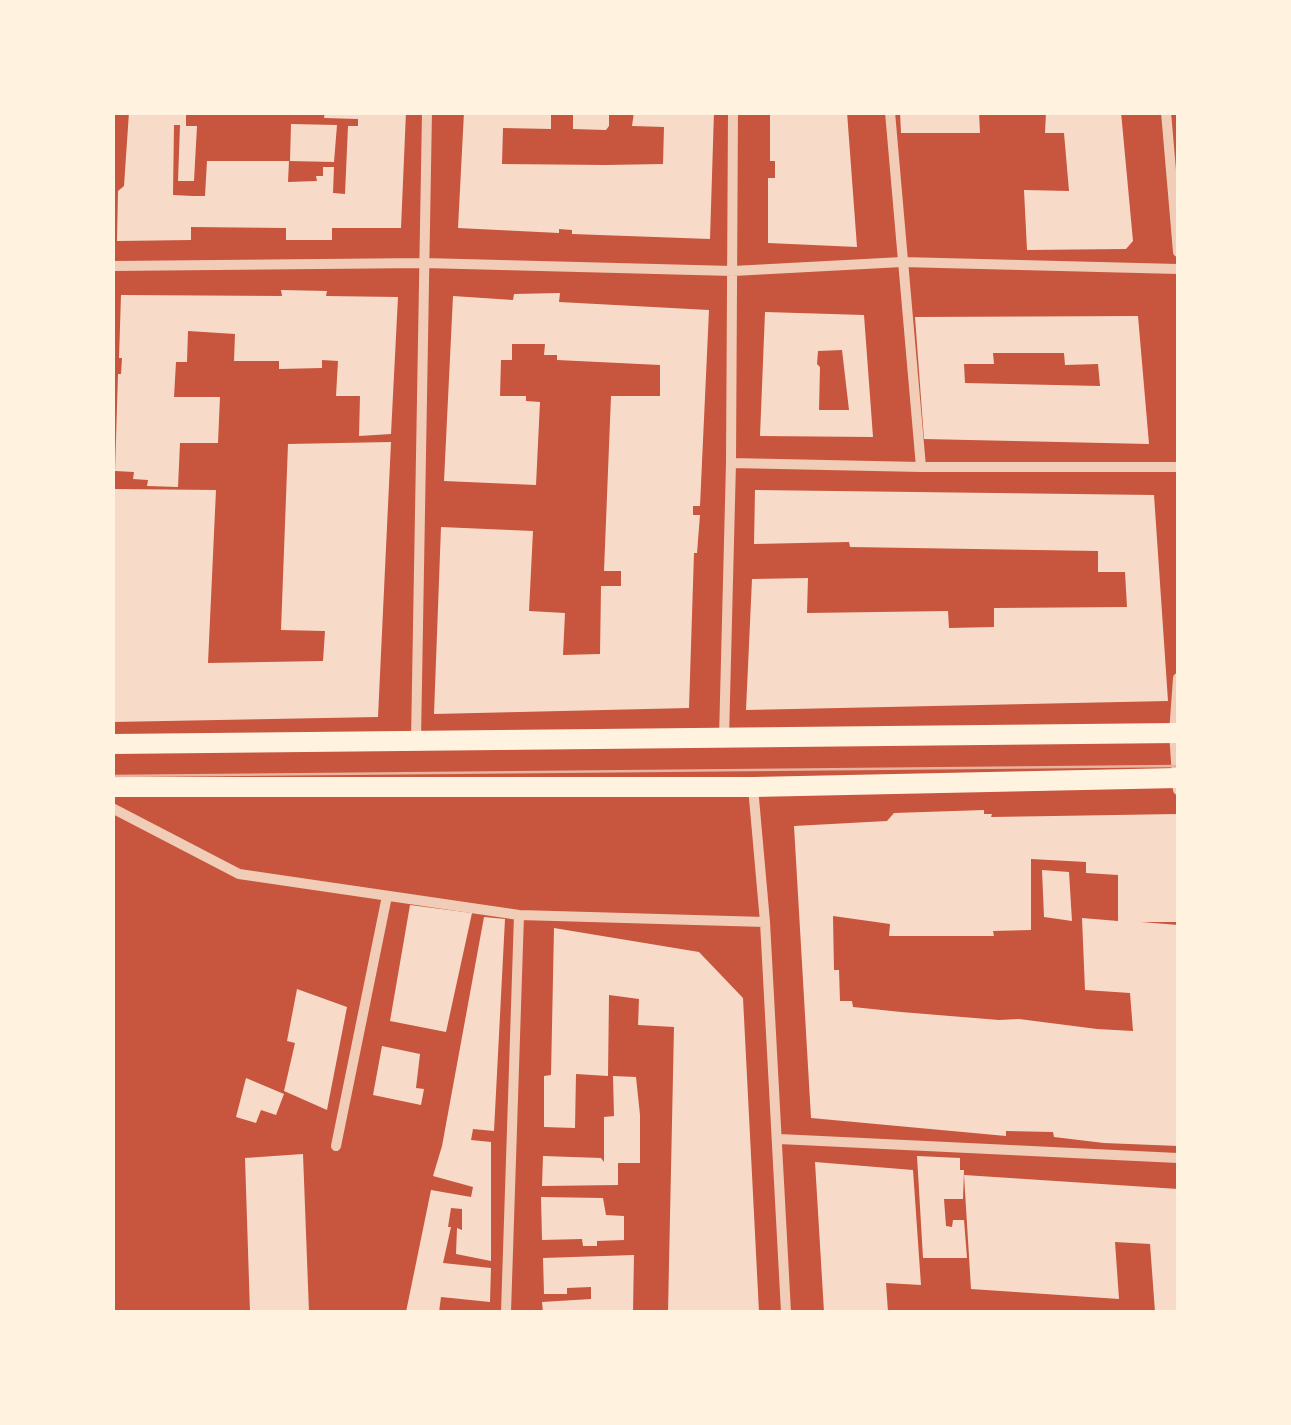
<!DOCTYPE html>
<style>
body{margin:0}
#map{position:relative;width:1291px;height:1425px;overflow:hidden;background:#c8553d;font-family:Lato,sans-serif}
canvas{display:block}
.frame{position:absolute;inset:0;border:115px solid #fff3e0;pointer-events:none}
</style>
<div id="map">
<canvas width="1291" height="1425"></canvas>
<div class="frame"></div>
</div>
<script>
const ctx = document.querySelector('canvas').getContext('2d');
ctx.lineJoin = 'round';
function fillPath(path, color) {
  ctx.fillStyle = color;
  ctx.fill(path, 'evenodd');
}
function strokePath(path, color, width, dash) {
  ctx.strokeStyle = color;
  ctx.lineWidth = width;
  ctx.lineCap = dash ? 'butt' : 'round';
  ctx.setLineDash(dash || []);
  ctx.stroke(path);
}
fillPath(new Path2D(`
 M 129,112 L 186,112 L 186,126 L 197,126 L 194,181 L 178,181 L 180,125 L 174,125 L 173,195 L 193,196 L 205,196 L 207,161 L 289,161 L 288,182 L 317,181 L 316,176 L 323,176 L 323,167 L 334,167 L 333,193 L 345,194 L 348,126 L 358,126 L 358,119 L 324,118 L 325,112 L 406,112 L 401,228 L 332,228 L 332,240 L 286,240 L 286,228 L 191,227 L 191,240 L 117,241 L 118,191 L 124,186 Z
 M 464,112 L 551,112 L 551,129 L 503,128 L 502,164 L 606,165 L 663,164 L 664,127 L 632,126 L 634,112 L 714,112 L 710,239 L 572,234 L 572,230 L 559,229 L 559,233 L 458,228 Z
 M 573,112 L 609,112 L 609,126 L 606,130 L 573,129 Z
 M 770,112 L 847,112 L 857,247 L 768,243 L 768,178 L 775,178 L 775,161 L 770,161 Z
 M 900,112 L 979,112 L 980,133 L 901,133 Z
 M 1046,112 L 1121,112 L 1133,241 L 1126,249 L 1027,250 L 1024,190 L 1069,191 L 1064,133 L 1045,133 Z
 M 291,124 L 337,125 L 334,162 L 290,161 Z
 M 281,290 L 327,291 L 326,296 L 398,297 L 391,434 L 359,436 L 360,396 L 336,396 L 338,361 L 322,360 L 322,368 L 279,369 L 279,361 L 234,361 L 235,334 L 188,331 L 187,362 L 176,362 L 174,397 L 220,397 L 218,443 L 180,443 L 178,487 L 147,486 L 148,480 L 133,479 L 134,472 L 115,471 L 118,374 L 121,374 L 122,358 L 119,358 L 121,295 L 282,296 Z
 M 560,293 L 559,302 L 709,310 L 700,506 L 693,506 L 693,515 L 700,515 L 697,553 L 694,553 L 689,708 L 434,714 L 441,527 L 533,531 L 529,611 L 565,613 L 563,655 L 600,654 L 601,586 L 621,586 L 621,571 L 604,571 L 611,396 L 660,396 L 660,365 L 557,360 L 557,355 L 544,355 L 545,344 L 512,344 L 512,360 L 501,360 L 500,396 L 526,396 L 526,401 L 540,402 L 536,485 L 444,481 L 453,296 L 513,300 L 514,294 Z
 M 765,312 L 864,315 L 873,437 L 760,436 ZM 842,350 L 849,410 L 819,410 L 820,367 L 817,364 L 818,351 Z
 M 1138,316 L 1149,444 L 924,439 L 915,317 ZM 993,353 L 1064,353 L 1065,365 L 1098,364 L 1100,386 L 965,383 L 964,364 L 994,364 Z
 M 391,442 L 378,717 L 112,722 L 114,489 L 216,490 L 208,663 L 323,661 L 325,631 L 281,630 L 288,444 Z
 M 755,490 L 1154,495 L 1168,701 L 746,710 L 752,579 L 808,578 L 807,613 L 948,611 L 949,628 L 994,627 L 994,608 L 1127,607 L 1125,572 L 1098,572 L 1098,551 L 850,547 L 849,542 L 754,544 Z
 M 984,810 L 984,814 L 992,814 L 991,817 L 1177,814 L 1178,922 L 1141,922 L 1178,925 L 1178,1146 L 1104,1143 L 1054,1137 L 1053,1132 L 1006,1131 L 1006,1136 L 811,1118 L 794,826 L 887,821 L 894,813 ZM 1031,859 L 1086,862 L 1086,873 L 1118,875 L 1118,921 L 1082,918 L 1085,990 L 1130,993 L 1133,1031 L 1097,1029 L 1019,1019 L 999,1020 L 901,1012 L 853,1007 L 852,1001 L 840,1001 L 839,970 L 834,970 L 833,916 L 890,924 L 889,936 L 994,936 L 993,931 L 1031,930 Z
 M 1042,870 L 1069,872 L 1072,921 L 1044,917 Z
 M 410,905 L 472,913 L 446,1032 L 390,1021 Z
 M 484,917 L 505,919 L 494,1131 L 473,1129 L 471,1140 L 491,1142 L 491,1261 L 456,1254 L 457,1228 L 462,1230 L 462,1209 L 451,1208 L 448,1227 L 451,1227 L 443,1263 L 491,1268 L 490,1302 L 441,1297 L 439,1312 L 406,1312 L 431,1190 L 471,1197 L 473,1187 L 433,1176 L 442,1146 Z
 M 554,928 L 699,952 L 743,998 L 759,1312 L 668,1312 L 674,1027 L 638,1025 L 639,999 L 609,995 L 608,1076 L 576,1074 L 575,1128 L 544,1127 L 544,1076 L 551,1075 Z
 M 297,989 L 347,1007 L 327,1110 L 284,1091 L 295,1043 L 287,1041 Z
 M 382,1046 L 420,1054 L 416,1088 L 424,1089 L 421,1105 L 373,1095 Z
 M 613,1076 L 636,1077 L 640,1115 L 640,1163 L 618,1163 L 618,1185 L 542,1186 L 543,1156 L 601,1158 L 604,1162 L 604,1117 L 614,1116 Z
 M 246,1078 L 284,1094 L 276,1115 L 261,1110 L 256,1123 L 236,1117 Z
 M 303,1154 L 309,1312 L 250,1312 L 245,1158 Z
 M 917,1156 L 960,1158 L 960,1170 L 964,1170 L 963,1199 L 944,1199 L 946,1226 L 952,1227 L 953,1220 L 964,1220 L 967,1258 L 923,1258 Z
 M 815,1162 L 913,1170 L 921,1285 L 886,1283 L 888,1312 L 824,1312 Z
 M 964,1175 L 1178,1189 L 1178,1312 L 1155,1312 L 1150,1244 L 1115,1242 L 1119,1299 L 971,1289 Z
 M 541,1197 L 603,1198 L 606,1215 L 624,1216 L 624,1240 L 597,1241 L 597,1246 L 583,1246 L 582,1239 L 542,1240 Z
 M 634,1255 L 633,1312 L 543,1312 L 542,1302 L 591,1299 L 591,1287 L 567,1288 L 567,1294 L 544,1294 L 543,1258 Z`), '#f7dbc8');
strokePath(new Path2D(`
 M 890,112 L 921,467
 M 1166,112 L 1178,252
 M 112,266 L 424,263 L 733,271 L 902,262 L 1178,269
 M 731,463 L 921,467 L 1178,467
 M 1178,678 L 1174,733 L 1178,790
 M 724,738 L 731,463 L 733,112
 M 416,740 L 427,112
 M 753,787 L 765,922 L 786,1312
 M 112,808 L 239,874 L 519,915 L 765,922
 M 779,1139 L 1178,1158
 M 336,1146 L 387,896
 M 506,1312 L 519,915`), '#f1ccb7', 10);
strokePath(new Path2D(`
 M 112,744 L 1178,733
 M 112,787 L 753,787 L 1178,778`), '#fff3e0', 20);
strokePath(new Path2D(`
 M 112,776 L 1178,766`), '#e9b49f', 2.5);
</script>
